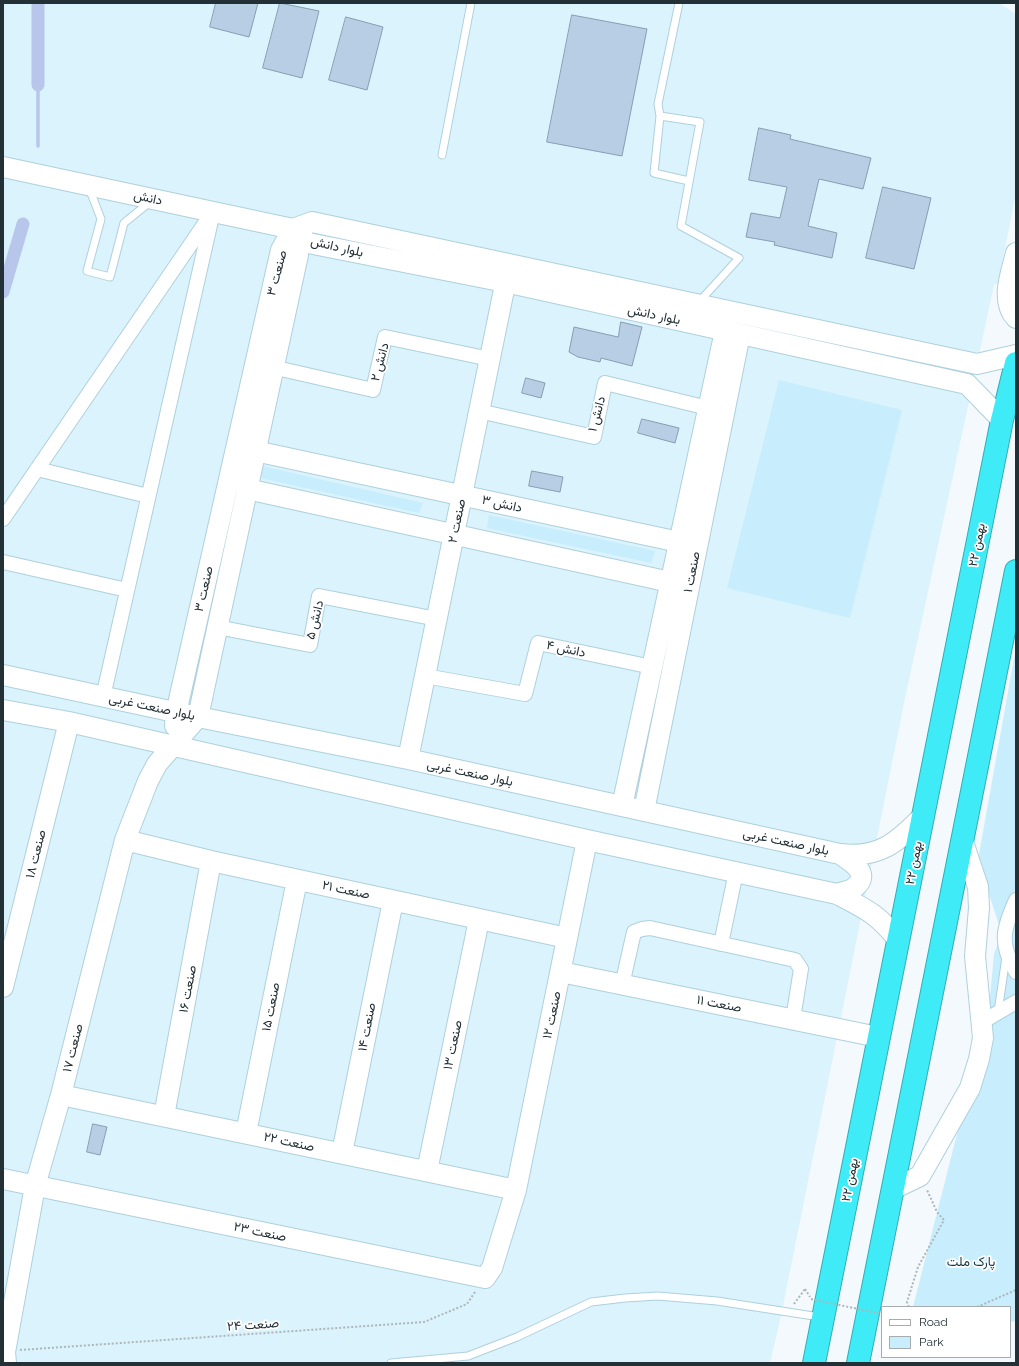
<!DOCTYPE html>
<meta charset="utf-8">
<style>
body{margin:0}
#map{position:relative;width:1019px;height:1366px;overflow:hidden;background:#f3f9fc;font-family:Raleway,sans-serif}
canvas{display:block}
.frame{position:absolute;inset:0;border:4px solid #233035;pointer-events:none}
.legend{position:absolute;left:881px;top:1306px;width:130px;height:52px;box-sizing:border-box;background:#fff;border:1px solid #a7acae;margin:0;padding:5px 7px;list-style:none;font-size:12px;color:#233035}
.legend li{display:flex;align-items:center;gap:8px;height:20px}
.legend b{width:20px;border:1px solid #a7acae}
</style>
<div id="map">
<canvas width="1019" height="1366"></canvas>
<div class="frame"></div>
<ul class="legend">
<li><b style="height:5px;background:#fff"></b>Road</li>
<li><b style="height:11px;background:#c8edfc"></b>Park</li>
</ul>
</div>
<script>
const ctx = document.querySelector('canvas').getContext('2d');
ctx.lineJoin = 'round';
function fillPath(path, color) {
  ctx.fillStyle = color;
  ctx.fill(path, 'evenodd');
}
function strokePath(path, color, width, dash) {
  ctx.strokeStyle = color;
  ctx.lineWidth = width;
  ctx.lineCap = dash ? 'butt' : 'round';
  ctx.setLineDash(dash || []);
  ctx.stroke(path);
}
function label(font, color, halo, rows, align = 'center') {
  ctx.font = font + ' Raleway,Vazirmatn,sans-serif';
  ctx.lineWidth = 3.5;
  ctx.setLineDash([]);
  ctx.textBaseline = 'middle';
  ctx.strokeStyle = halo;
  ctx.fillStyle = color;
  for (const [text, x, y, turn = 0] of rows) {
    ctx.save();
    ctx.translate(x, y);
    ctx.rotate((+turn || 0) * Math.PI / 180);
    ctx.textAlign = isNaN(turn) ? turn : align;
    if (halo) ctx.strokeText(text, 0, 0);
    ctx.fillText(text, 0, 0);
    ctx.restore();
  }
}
fillPath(new Path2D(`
 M 3,3 L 999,3 L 1016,14 L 1016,193 L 998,283 L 994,285 L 904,703 L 782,1311 L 770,1363 L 3,1363 Z`), '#daf3fd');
fillPath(new Path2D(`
 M 779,380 L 902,410 L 850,618 L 727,588 Z
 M 258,465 L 423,503 L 419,513 L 256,477 Z
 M 489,515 L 655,551 L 651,563 L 487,528 Z
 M 1016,647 L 1016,893 L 1000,928 L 978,860 Z
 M 1016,897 L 1016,1321 L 1010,1322 L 1010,1307 L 913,1307 L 989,1008 L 994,954 Z`), '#c8edfc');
strokePath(new Path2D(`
 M 38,85 L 38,146`), '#b9c6ec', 3.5);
strokePath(new Path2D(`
 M 38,85 L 38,3
 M 3,292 L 23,224`), '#b9c6ec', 13);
const building = new Path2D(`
 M 216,3 L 258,3 L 249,37 L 210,27 Z
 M 280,3 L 319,11 L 302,78 L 263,68 Z
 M 572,15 L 647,29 L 622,156 L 547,142 Z
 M 346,17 L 383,27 L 367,90 L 329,80 Z
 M 759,128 L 791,135 L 790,139 L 871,158 L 863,189 L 819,179 L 808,226 L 837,233 L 832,258 L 774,245 L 775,242 L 746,237 L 751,213 L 780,218 L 787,187 L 749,180 Z
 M 883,187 L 931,198 L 914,269 L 866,258 Z
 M 621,322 L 642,327 L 632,366 L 601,358 L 600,362 L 578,357 L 569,352 L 574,327 L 618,337 Z
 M 526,378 L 545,383 L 541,398 L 522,393 Z
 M 642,419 L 679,428 L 675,443 L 638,433 Z
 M 532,471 L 563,477 L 560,492 L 529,486 Z
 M 93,1124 L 107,1127 L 100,1155 L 87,1152 Z`);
fillPath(building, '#b7cee4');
strokePath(building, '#899eb3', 1);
const lane = new Path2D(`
 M 660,116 L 658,104 L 679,3
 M 442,155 L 471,3
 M 689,181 L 654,173 L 660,116 L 700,122 L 681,226 L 739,258 L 699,302
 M 89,188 L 101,219 L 87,271 L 110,277 L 124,223 L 150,202
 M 998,1012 L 1006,957
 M 391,1363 L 468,1356 L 517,1337 L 591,1302 L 625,1298 L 658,1296 L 717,1301 L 820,1317`);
const street = new Path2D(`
 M 272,367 L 373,390 L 385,337 L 490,359
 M 479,411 L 594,437 L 605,383 L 708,408
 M 37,469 L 148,496
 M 3,519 L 208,219
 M 3,562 L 127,590
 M 217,627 L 310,645 L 319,596 L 437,619
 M 425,676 L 525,694 L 538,643 L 652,667
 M 103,697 L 213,212
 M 1016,900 C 1003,930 999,943 1016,972
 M 721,944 L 736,872
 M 622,985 L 634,932 L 642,929 L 650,928 L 795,960 L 801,969 L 793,1019
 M 982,1022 L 1016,1002`);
const secondary = new Path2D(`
 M 3,167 L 293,229 L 308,243 L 505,282 L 967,384 L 1002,420
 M 293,229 L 312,222 L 977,364 L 1016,355
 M 1016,253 C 1011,273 1000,301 1016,318
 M 255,451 L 679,542
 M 247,489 L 670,582
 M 3,675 L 198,717 L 408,759 L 840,854 C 879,859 898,842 924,815
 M 3,710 L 69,722 L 587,840 L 837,894 C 866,909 878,914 899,941
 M 175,726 L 176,713 L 281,250 L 293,229
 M 408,759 L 508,270
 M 622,806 L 725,331
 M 644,811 L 740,334
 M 125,840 L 211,861 L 567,938
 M 837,894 C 842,892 851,891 855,887 C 872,873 850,861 840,854
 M 561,972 L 878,1037
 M 3,987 L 69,722
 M 61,1095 L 516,1190
 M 164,1116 L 211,861
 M 246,1133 L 297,880
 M 342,1153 L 393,901
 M 427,1171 L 479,920
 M 3,1179 L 485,1278 L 492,1268 L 516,1190 L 587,840
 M 893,1189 L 920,1176 L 970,1088 L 979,1059 L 983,1038 L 975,956 L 979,908 L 978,887 L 962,839
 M 6,1363 L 5,1352 L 35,1186 L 61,1095 L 125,840 L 148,781 L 157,764 L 198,717 L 298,255 L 293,229`);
const highway = new Path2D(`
 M 814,1363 L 1002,420 L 1016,363
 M 858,1363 L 1016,571`);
strokePath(lane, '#afd0dd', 9);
strokePath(street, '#afd0dd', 16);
strokePath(secondary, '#afd0dd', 22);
strokePath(highway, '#35aab2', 24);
strokePath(new Path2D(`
 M 805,1289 L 810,1297
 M 794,1304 L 805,1289
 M 909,1307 L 907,1302 L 918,1267 L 944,1220 L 937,1212 L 927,1190
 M 977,1307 L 1016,1290
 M 20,1350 L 424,1322 L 467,1304 L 475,1292`), '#aeb6ba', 2, [2, 2]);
strokePath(lane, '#fff', 7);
strokePath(street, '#fff', 14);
strokePath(secondary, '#fff', 20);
strokePath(highway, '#3eebf6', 22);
strokePath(new Path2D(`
 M 811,1299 L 882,1314`), '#aeb6ba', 2, [2, 2]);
label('13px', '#233035', '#fff', [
 ["دانش",148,198,12],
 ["بلوار دانش",337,247,13],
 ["صنعت ۳",277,273,-75],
 ["بلوار دانش",654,315,12],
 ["دانش ۲",380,362,-75],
 ["دانش ۱",597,414,-75],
 ["دانش ۳",502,504,12],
 ["صنعت ۲",457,521,-78],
 ["۲۲ بهمن",977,545,-79],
 ["صنعت ۱",692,572,-79],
 ["صنعت ۳",204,589,-77],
 ["دانش ۵",315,620,-76],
 ["دانش ۴",566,649,12],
 ["بلوار صنعت غربی",152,707,12],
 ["بلوار صنعت غربی",470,773,12],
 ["بلوار صنعت غربی",786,842,12],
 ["صنعت ۱۸",36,854,-76],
 ["۲۲ بهمن",914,863,-79],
 ["صنعت ۲۱",346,890,12],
 ["صنعت ۱۶",188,989,-79],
 ["صنعت ۱۱",719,1004,11],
 ["صنعت ۱۵",271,1007,-79],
 ["صنعت ۱۲",552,1015,-78],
 ["صنعت ۱۴",367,1027,-79],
 ["صنعت ۱۳",453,1045,-78],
 ["صنعت ۱۷",73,1048,-76],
 ["صنعت ۲۲",289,1142,12],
 ["۲۲ بهمن",850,1180,-79],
 ["صنعت ۲۳",260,1232,12],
 ["صنعت ۲۴",253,1325,-4]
]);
label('13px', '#0e3745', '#fff', [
 ["پارک ملت",971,1262]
]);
</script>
